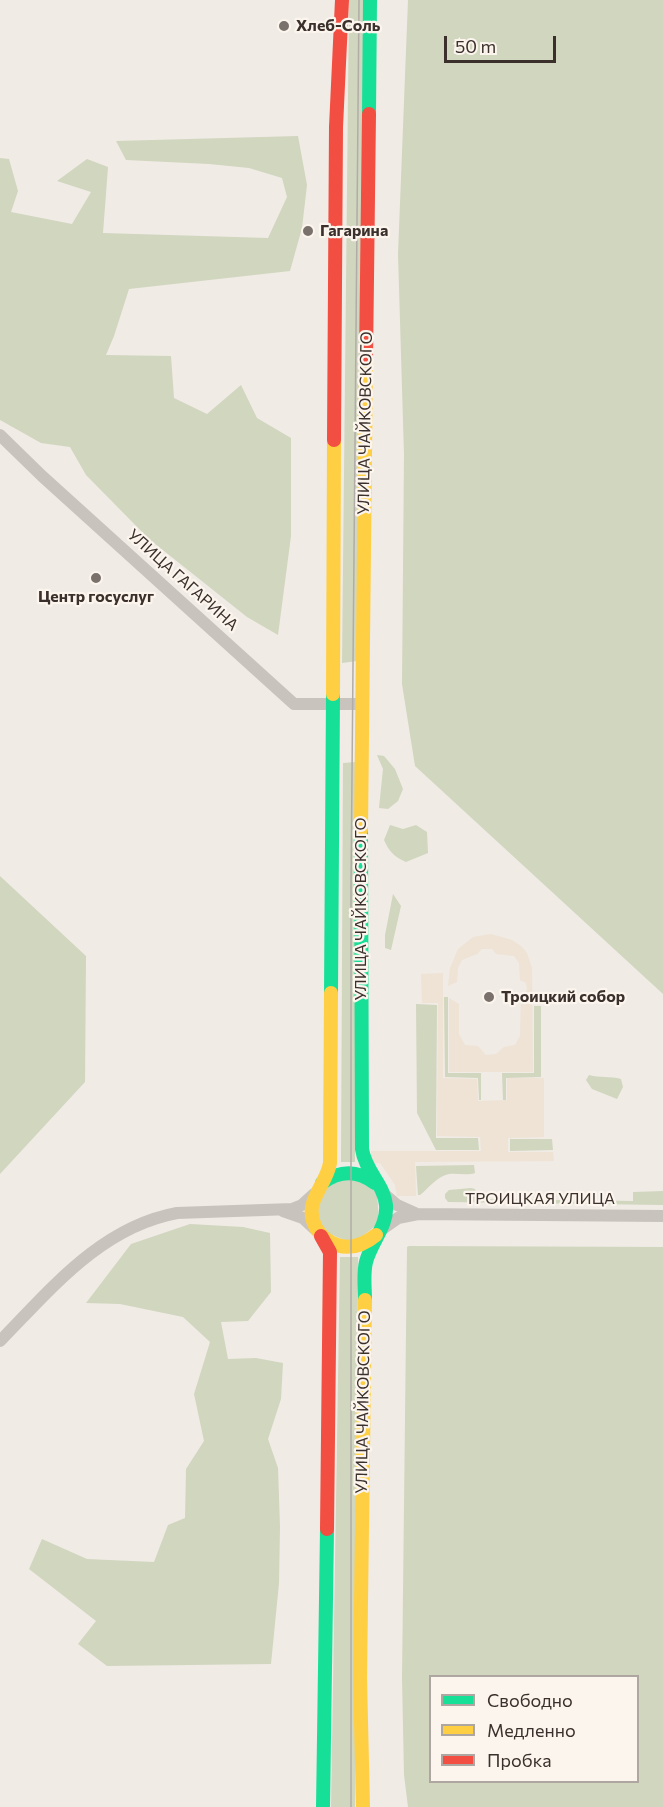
<!DOCTYPE html>
<meta charset="utf-8">
<style>
body{margin:0}
#map{position:relative;width:663px;height:1807px;overflow:hidden;background:#f0ebe5;font-family:Commissioner,sans-serif}
canvas{display:block}
.legend{position:absolute;left:429px;top:1675px;width:210px;height:108px;box-sizing:border-box;background:#fbf5ee;border:2px solid #aea6a0;margin:0;padding:8px 10px;list-style:none;font-size:18px;color:#3b302b}
.legend li{display:flex;align-items:center;gap:12px;height:30px}
.legend b{width:30px;border:2px solid #aea6a0}
.scale{position:absolute;left:444px;top:36px;width:112px;height:27px;box-sizing:border-box;border:3px solid #3b302b;border-top:0;padding-left:8px;font-size:18px;line-height:21px;white-space:nowrap;color:#3b302b;-webkit-text-stroke:4px #fbf5ee;paint-order:stroke}
</style>
<div id="map">
<canvas width="663" height="1807"></canvas>
<ul class="legend">
<li><b style="height:8px;background:#16e098"></b>Свободно</li>
<li><b style="height:8px;background:#ffcf43"></b>Медленно</li>
<li><b style="height:8px;background:#f24e42"></b>Пробка</li>
</ul>
<div class="scale">50 m</div>
</div>
<script>
const ctx = document.querySelector('canvas').getContext('2d');
ctx.lineJoin = 'round';
function fillPath(path, color) {
  ctx.fillStyle = color;
  ctx.fill(path, 'evenodd');
}
function strokePath(path, color, width, dash) {
  ctx.strokeStyle = color;
  ctx.lineWidth = width;
  ctx.lineCap = dash ? 'butt' : 'round';
  ctx.setLineDash(dash || []);
  ctx.stroke(path);
}
function label(font, color, halo, rows, align = 'center') {
  ctx.font = font + ' Commissioner,sans-serif';
  ctx.lineWidth = 4.5;
  ctx.setLineDash([]);
  ctx.textBaseline = 'middle';
  ctx.strokeStyle = halo;
  ctx.fillStyle = color;
  for (const [text, x, y, turn = 0] of rows) {
    ctx.save();
    ctx.translate(x, y);
    ctx.rotate((+turn || 0) * Math.PI / 180);
    ctx.textAlign = isNaN(turn) ? turn : align;
    if (halo) ctx.strokeText(text, 0, 0);
    ctx.fillText(text, 0, 0);
    ctx.restore();
  }
}
fillPath(new Path2D(`
 M 349,0 L 364,0 L 357,661 L 342,663 Z
 M 408,0 L 663,0 L 663,994 L 415,766 L 402,684 L 404,455 L 398,254 Z
 M 298,136 L 307,185 L 302,228 L 290,271 L 129,289 L 114,336 L 106,355 L 171,356 L 174,398 L 207,414 L 241,385 L 257,418 L 291,438 L 291,536 L 278,635 L 247,617 L 149,539 L 86,475 L 70,447 L 41,443 L 0,420 L 0,158 L 9,159 L 18,191 L 11,212 L 72,224 L 91,192 L 57,181 L 87,159 L 108,167 L 103,233 L 268,238 L 287,197 L 282,178 L 249,168 L 209,164 L 126,160 L 116,141 Z
 M 377,755 L 384,756 L 395,769 L 403,789 L 398,801 L 388,809 L 379,808 L 383,769 Z
 M 356,762 L 355,1162 L 341,1162 L 343,763 Z
 M 390,825 L 403,829 L 416,825 L 427,832 L 428,853 L 406,862 C 394,857 389,851 384,840 Z
 M 0,876 L 86,956 L 85,1082 L 0,1174 Z
 M 393,894 L 401,906 L 391,950 L 385,948 L 385,935 Z
 M 444,997 L 448,997 L 448,1073 L 481,1073 L 481,1100 L 479,1100 L 478,1078 L 445,1077 Z
 M 416,1004 L 437,1005 L 436,1138 L 478,1138 L 479,1150 L 436,1150 L 417,1113 Z
 M 534,1006 L 541,1006 L 541,1077 L 506,1078 L 506,1100 L 503,1100 L 502,1073 L 534,1073 Z
 M 589,1075 C 600,1078 610,1076 621,1079 L 623,1087 L 617,1099 L 592,1089 L 586,1080 Z
 M 510,1139 L 552,1139 L 553,1150 L 510,1151 Z
 M 474,1165 L 475,1173 C 466,1176 458,1173 449,1174 C 437,1176 429,1188 420,1195 L 418,1195 L 416,1166 Z
 M 349,1176 L 377,1191 L 379,1223 L 354,1243 C 315,1229 316,1232 320,1191 Z
 M 471,1188 L 475,1189 L 477,1199 L 633,1201 L 633,1192 L 663,1191 L 663,1205 L 448,1202 L 445,1198 L 445,1194 L 449,1190 Z
 M 190,1224 L 243,1227 L 270,1233 L 271,1292 L 248,1321 L 221,1322 L 228,1359 L 256,1358 L 283,1363 L 281,1399 L 268,1439 L 278,1468 L 280,1527 L 279,1583 L 271,1664 L 107,1666 L 78,1644 L 96,1621 L 29,1569 L 42,1539 L 87,1559 L 154,1562 L 168,1525 L 185,1518 L 186,1469 L 204,1441 L 194,1394 L 210,1342 L 183,1317 L 120,1304 L 86,1303 L 131,1244 Z
 M 409,1246 L 663,1247 L 663,1807 L 408,1807 L 404,1775 L 402,1678 L 407,1247 ZM 638,1676 L 638,1782 L 430,1782 L 430,1676 Z
 M 340,1257 L 358,1257 L 355,1807 L 331,1807 Z`), '#d1d6bf');
fillPath(new Path2D(`
 M 491,934 L 512,940 L 521,946 L 527,953 L 532,968 L 533,1072 L 449,1072 L 449,998 L 459,1004 L 459,1034 L 465,1045 L 478,1046 L 486,1055 L 496,1054 L 504,1047 L 515,1045 L 520,1036 L 521,999 L 527,990 L 526,983 L 520,980 L 519,963 L 514,956 L 496,954 L 492,949 L 482,949 L 477,954 L 462,960 L 458,968 L 457,982 L 448,986 L 450,968 L 458,949 L 473,937 Z
 M 443,973 L 443,1078 L 477,1079 L 478,1101 L 507,1100 L 507,1078 L 544,1078 L 544,1137 L 508,1138 L 508,1152 L 553,1152 L 554,1161 L 415,1162 L 416,1196 L 397,1196 L 395,1185 L 380,1163 L 371,1163 L 371,1151 L 481,1151 L 480,1137 L 437,1136 L 438,1003 L 422,1003 L 421,974 Z`), '#eee3d5');
strokePath(new Path2D(`
 M 0,435 L 42,476 L 294,704 L 362,704
 M 383,1193 L 397,1205 L 417,1214
 M 283,1211 L 303,1218 L 317,1231
 M 381,1230 L 398,1218 L 418,1214 L 663,1216
 M 0,1341 C 51,1289 101,1227 177,1213 L 292,1209 L 302,1205 L 314,1194`), '#c9c3be', 12);
strokePath(new Path2D(`
 M 369,114 L 370,0
 M 361,830 L 362,1149 C 365,1171 384,1184 386,1205 C 388,1226 371,1242 366,1262 C 363,1274 365,1287 365,1300
 M 331,993 L 333,694
 M 322,1183 C 340,1170 357,1170 375,1183
 M 323,1807 L 327,1529`), '#16e098', 14);
strokePath(new Path2D(`
 M 333,694 L 334,440
 M 361,830 L 366,360
 M 331,993 L 330,1163 C 326,1187 302,1202 316,1228 C 321,1236 328,1242 337,1245 C 352,1250 365,1244 376,1235
 M 363,1807 L 360,1678 L 365,1300`), '#ffcf43', 14);
strokePath(new Path2D(`
 M 366,360 L 369,114
 M 334,440 L 336,127 L 342,0
 M 321,1236 L 330,1252 L 327,1529`), '#f24e42', 14);
strokePath(new Path2D(`
 M 351,1807 L 351,886 L 359,0`), '#b1aca8', 1.5);
for (const [x, y, r, color] of [
 [284,26,6,"#7a716c"],
 [308,231,6,"#7a716c"],
 [96,578,6,"#7a716c"],
 [489,997,6,"#7a716c"]
]) {
  const dot = new Path2D();
  dot.arc(x, y, r, 0, 2 * Math.PI);
  ctx.fillStyle = color;
  ctx.fill(dot);
  strokePath(dot, '#fbf5ee', 2);
}
label('bold 16px', '#3b302b', '#fbf5ee', [
 ["Хлеб-Соль",296,26],
 ["Гагарина",320,231],
 ["Центр госуслуг",96,597,"center"],
 ["Троицкий собор",501,997]
], 'left');
label('16px', '#3b302b', '#fbf5ee', [
 ["УЛИЦА ЧАЙКОВСКОГО",365,423,-89],
 ["УЛИЦА ГАГАРИНА",183,580,42],
 ["УЛИЦА ЧАЙКОВСКОГО",361,909,-90],
 ["ТРОИЦКАЯ УЛИЦА",540,1199],
 ["УЛИЦА ЧАЙКОВСКОГО",363,1402,-89]
]);
</script>
